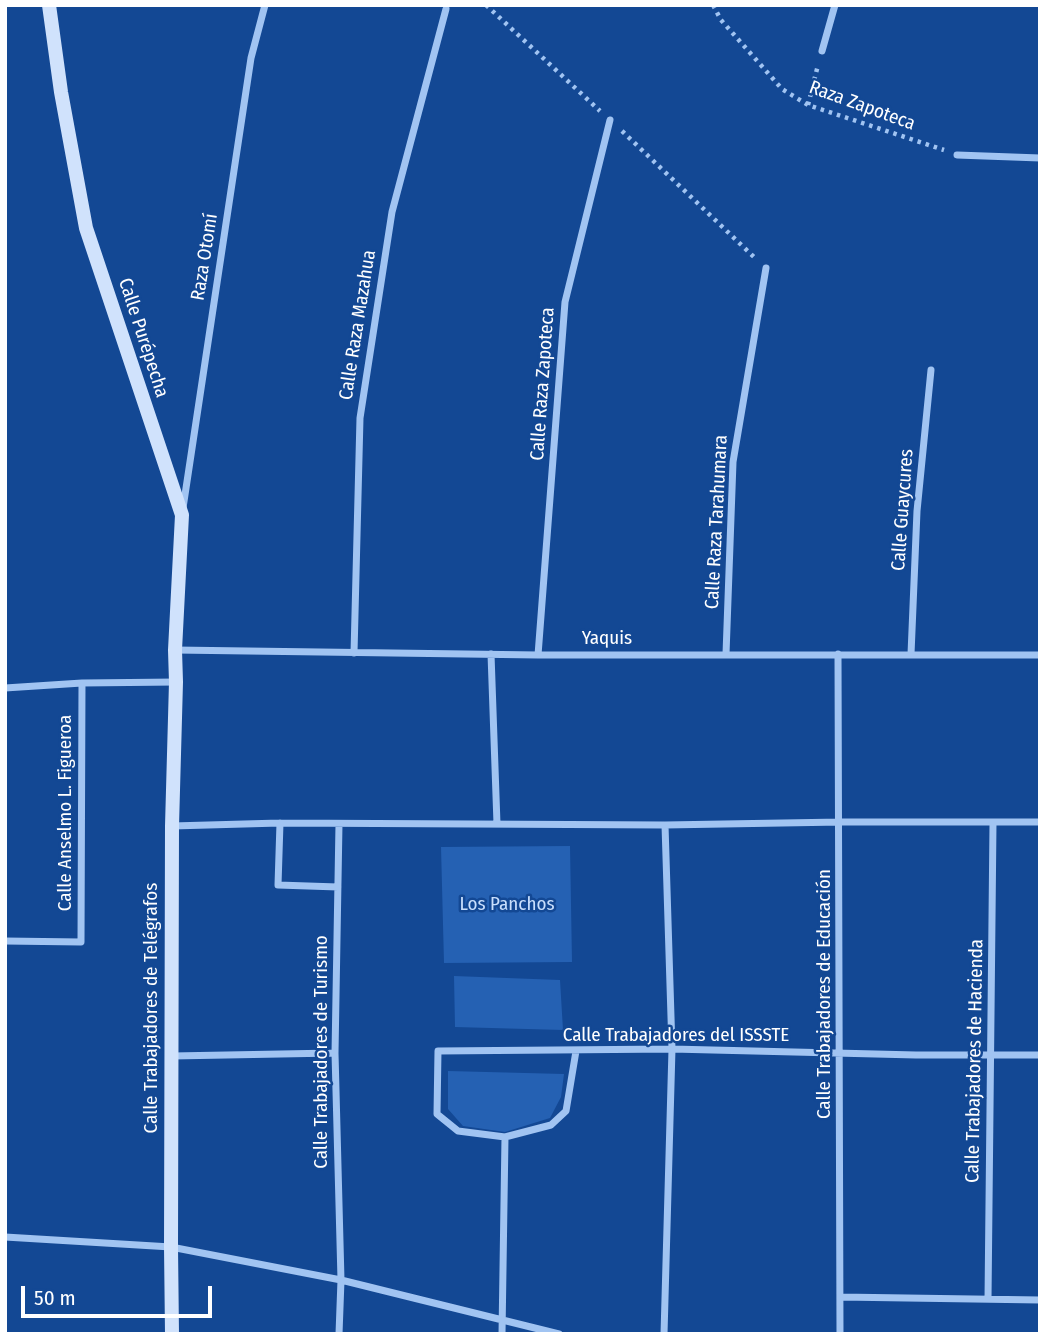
<!DOCTYPE html>
<meta charset="utf-8">
<style>
body{margin:0}
#map{position:relative;width:1045px;height:1339px;overflow:hidden;background:#134894;font-family:"Fira Sans Condensed",sans-serif}
canvas{display:block}
.frame{position:absolute;inset:0;border:7px solid #fff;pointer-events:none}
.scale{position:absolute;left:21px;top:1286px;width:191px;height:32px;box-sizing:border-box;border:4px solid #fff;border-top:0;padding-left:9px;font-size:21px;line-height:24px;white-space:nowrap;color:#fff;-webkit-text-stroke:5px #134894;paint-order:stroke}
</style>
<div id="map">
<canvas width="1045" height="1339"></canvas>
<div class="frame"></div>
<div class="scale">50 m</div>
</div>
<script>
const ctx = document.querySelector('canvas').getContext('2d');
ctx.lineJoin = 'round';
function fillPath(path, color) {
  ctx.fillStyle = color;
  ctx.fill(path, 'evenodd');
}
function strokePath(path, color, width, dash) {
  ctx.strokeStyle = color;
  ctx.lineWidth = width;
  ctx.lineCap = dash ? 'butt' : 'round';
  ctx.setLineDash(dash || []);
  ctx.stroke(path);
}
function label(font, color, halo, rows, align = 'center') {
  ctx.font = font + ' "Fira Sans Condensed",sans-serif';
  ctx.lineWidth = 5;
  ctx.setLineDash([]);
  ctx.textBaseline = 'middle';
  ctx.strokeStyle = halo;
  ctx.fillStyle = color;
  for (const [text, x, y, turn = 0] of rows) {
    ctx.save();
    ctx.translate(x, y);
    ctx.rotate((+turn || 0) * Math.PI / 180);
    ctx.textAlign = isNaN(turn) ? turn : align;
    if (halo) ctx.strokeText(text, 0, 0);
    ctx.fillText(text, 0, 0);
    ctx.restore();
  }
}
fillPath(new Path2D(`
 M 570,846 L 572,962 L 444,963 L 441,847 Z
 M 454,976 L 560,980 L 563,1030 L 455,1027 Z
 M 448,1071 L 564,1074 L 561,1097 L 550,1118 L 505,1132 L 463,1126 L 448,1109 Z`), '#2561b3');
strokePath(new Path2D(`
 M 486,5 L 600,111
 M 713,5 L 721,20 L 782,89 L 808,105 L 944,150
 M 808,105 L 818,65
 M 622,131 L 755,258`), '#a1c4f2', 4.5, [3.5, 5]);
strokePath(new Path2D(`
 M 822,51 L 835,5
 M 957,155 L 1040,158
 M 183,508 L 251,58 L 265,5
 M 175,650 L 538,655 L 1040,655
 M 354,653 L 360,418 L 392,212 L 446,9
 M 491,654 L 497,824
 M 726,654 L 733,462 L 766,268
 M 838,654 L 840,1334
 M 911,654 L 917,511 L 931,370
 M 538,655 L 565,302 L 610,120
 M 5,688 L 82,683 L 176,682
 M 280,823 L 278,885 L 338,887
 M 172,826 L 280,823 L 665,825 L 841,822 L 1040,822
 M 5,941 L 81,942 L 82,683
 M 576,1051 L 566,1111 L 551,1125 L 505,1137 L 458,1131 L 437,1114 L 438,1051 L 672,1049 L 916,1055 L 1040,1055
 M 172,1056 L 335,1053
 M 5,1237 L 171,1247 L 341,1280 L 559,1334
 M 840,1297 L 1040,1300
 M 988,1299 L 993,823
 M 339,1334 L 341,1280 L 335,1053 L 339,824
 M 502,1334 L 505,1137
 M 664,1334 L 672,1049 L 665,825`), '#a1c4f2', 7);
strokePath(new Path2D(`
 M 49,5 L 61,92 L 86,228 L 182,515 L 175,650 L 176,682 L 172,826 L 171,1247 L 172,1334`), '#d0e2fc', 14);
label('19px', '#fff', '#134894', [
 ["Raza Zapoteca",862,106,20],
 ["Raza Otomí",205,257,-81],
 ["Calle Raza Mazahua",358,325,-81],
 ["Calle Purépecha",143,338,72],
 ["Calle Raza Zapoteca",543,384,-86],
 ["Calle Guaycures",903,510,-86],
 ["Calle Raza Tarahumara",717,522,-87],
 ["Yaquis",607,639],
 ["Calle Anselmo L. Figueroa",66,813,-90],
 ["Calle Trabajadores de Educación",825,994,-90],
 ["Calle Trabajadores de Telégrafos",152,1008,-90],
 ["Calle Trabajadores del ISSSTE",676,1036],
 ["Calle Trabajadores de Turismo",322,1052,-90],
 ["Calle Trabajadores de Hacienda",975,1061,-89]
]);
label('19px', '#c9dffd', '#134894', [
 ["Los Panchos",507,905]
]);
</script>
